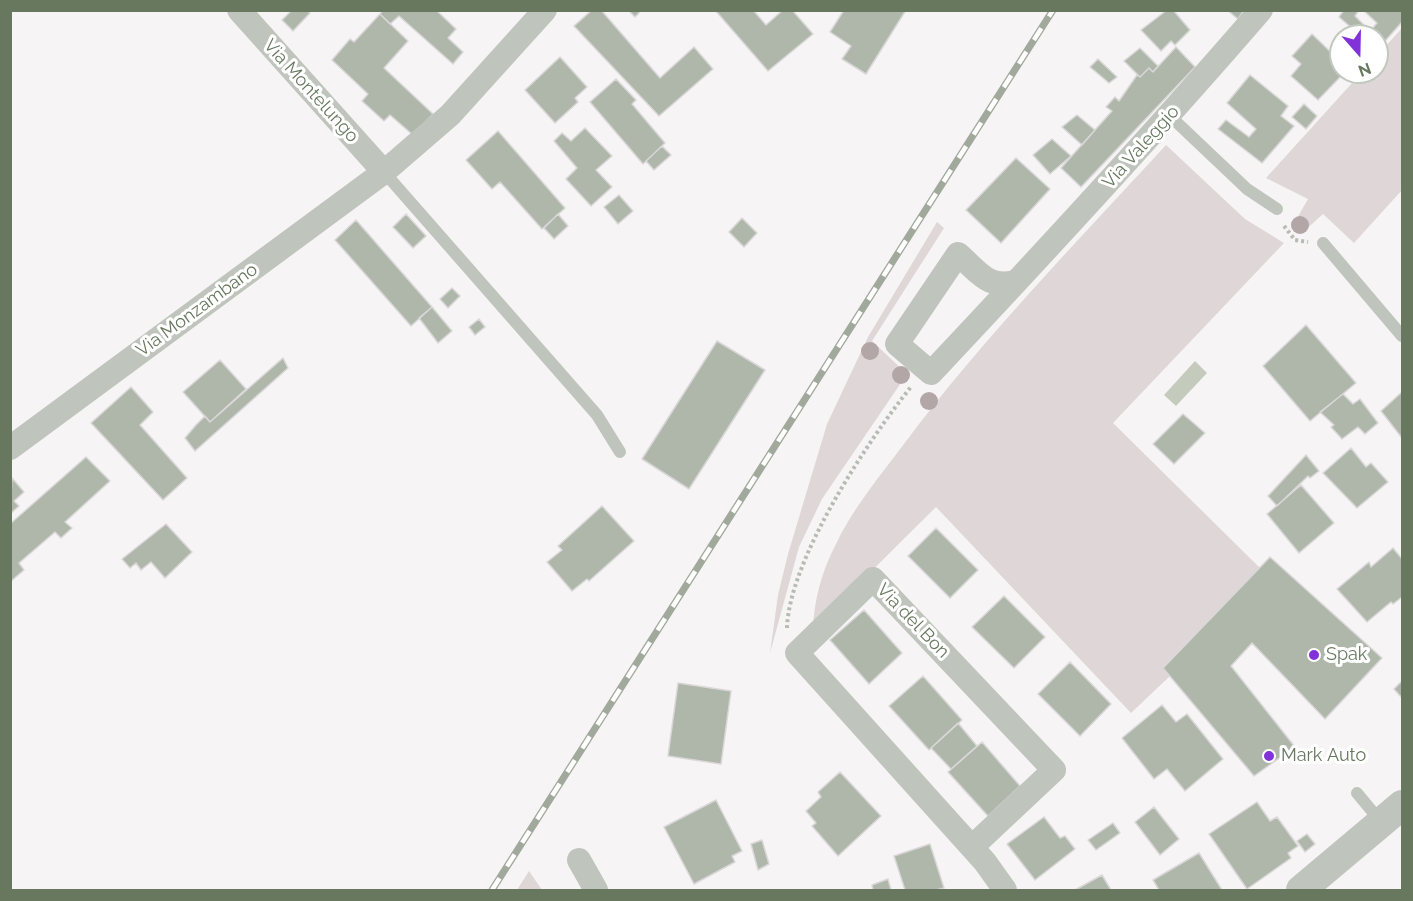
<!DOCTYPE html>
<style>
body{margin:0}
#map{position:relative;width:1413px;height:901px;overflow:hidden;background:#f7f4f6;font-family:Raleway,sans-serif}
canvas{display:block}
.frame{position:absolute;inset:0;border:12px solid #67785f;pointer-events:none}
.north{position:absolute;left:1329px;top:24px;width:60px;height:60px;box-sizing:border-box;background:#fff;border:2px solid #c2c9bf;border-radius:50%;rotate:160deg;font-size:16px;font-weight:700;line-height:24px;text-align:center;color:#67785f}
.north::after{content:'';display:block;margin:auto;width:21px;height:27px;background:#8132d9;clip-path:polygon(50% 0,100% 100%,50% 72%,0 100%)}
</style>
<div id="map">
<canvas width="1413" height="901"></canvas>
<div class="frame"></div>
<div class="north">N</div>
</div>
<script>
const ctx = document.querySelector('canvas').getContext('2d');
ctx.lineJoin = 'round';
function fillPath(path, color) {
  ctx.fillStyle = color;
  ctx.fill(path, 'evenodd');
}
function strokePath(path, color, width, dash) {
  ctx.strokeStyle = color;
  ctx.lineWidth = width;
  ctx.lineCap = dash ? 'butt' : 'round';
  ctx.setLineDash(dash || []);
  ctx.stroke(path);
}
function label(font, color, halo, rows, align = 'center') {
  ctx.font = font + ' Raleway,sans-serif';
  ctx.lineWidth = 6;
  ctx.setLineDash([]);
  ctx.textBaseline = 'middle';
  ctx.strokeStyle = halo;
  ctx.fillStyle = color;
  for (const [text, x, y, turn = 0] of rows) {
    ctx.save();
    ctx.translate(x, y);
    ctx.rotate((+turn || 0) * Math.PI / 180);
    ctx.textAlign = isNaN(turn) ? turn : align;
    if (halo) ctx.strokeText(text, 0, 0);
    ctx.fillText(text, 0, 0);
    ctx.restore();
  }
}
fillPath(new Path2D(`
 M 1402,28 L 1402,190 L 1354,243 L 1323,214 L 1301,234 L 1292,227 L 1308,199 L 1266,178 L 1362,72 L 1377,72 L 1377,56 Z
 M 1166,145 L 1245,219 L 1284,243 L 1113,423 L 1260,568 L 1163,667 L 1170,676 L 1131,713 L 936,507 L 813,629 C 814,600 822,571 835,546 C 852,509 880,476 904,444 C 983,338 1077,242 1166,145 Z
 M 937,222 L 944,228 L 872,341 L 907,374 L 822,499 L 799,547 L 770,653 L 778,595 L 788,554 L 827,424 L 868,337 Z
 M 529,871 L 542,890 L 517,890 Z`), '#ded6d7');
fillPath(new Path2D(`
 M 1195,361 L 1207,373 L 1176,406 L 1164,395 Z`), '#c4cbbd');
const building = new Path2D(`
 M 292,10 L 307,10 L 310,13 L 293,31 L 282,20 Z
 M 383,10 L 436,10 L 456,29 L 448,38 L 463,52 L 453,64 L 399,16 L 390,24 L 380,14 Z
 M 592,10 L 601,10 L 660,78 L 694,47 L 713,69 L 659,116 L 574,26 Z
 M 628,10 L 639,10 L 639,13 L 635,17 Z
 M 715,10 L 753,10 L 766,25 L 783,10 L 792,10 L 813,34 L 768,71 Z
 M 844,10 L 906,10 L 866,74 L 842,59 L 851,46 L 830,32 Z
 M 1167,10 L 1173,10 L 1190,30 L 1175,45 L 1171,41 L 1161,51 L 1141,30 Z
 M 1227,10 L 1244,10 L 1238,19 Z
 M 1344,10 L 1359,10 L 1355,16 L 1370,31 L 1366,36 L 1361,36 L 1339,17 Z
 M 1363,10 L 1402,10 L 1402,22 L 1377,50 L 1377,36 L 1366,36 L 1377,23 Z
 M 380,14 L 408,41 L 384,68 L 433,114 L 413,135 L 390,115 L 384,121 L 362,101 L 368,94 L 332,60 L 350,39 L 354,42 Z
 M 1354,29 L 1361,36 L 1348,36 Z
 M 1312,34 L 1341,62 L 1341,72 L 1345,72 L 1318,100 L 1291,76 L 1301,64 L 1292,56 Z
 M 1176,47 L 1195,67 L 1081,187 L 1061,168 L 1112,111 L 1106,107 L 1115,97 L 1119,101 L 1137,75 L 1140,77 L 1149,68 L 1153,72 Z
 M 1140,48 L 1158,66 L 1153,72 L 1149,68 L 1140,77 L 1124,61 Z
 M 560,57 L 587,87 L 575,98 L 578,102 L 555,123 L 525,90 Z
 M 1098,59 L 1117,77 L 1109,83 L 1090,67 Z
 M 1250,75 L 1288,106 L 1281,116 L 1294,126 L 1262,163 L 1218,129 L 1226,120 L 1249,137 L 1256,129 L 1227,103 Z
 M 616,79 L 636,100 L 632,104 L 665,143 L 643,164 L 590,102 Z
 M 1304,104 L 1317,116 L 1306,129 L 1292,117 Z
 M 1077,115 L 1095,130 L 1082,145 L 1062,127 Z
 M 585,128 L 612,156 L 596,170 L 612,187 L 591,206 L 566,179 L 577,168 L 554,141 L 562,133 L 571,141 Z
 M 498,131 L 565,208 L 542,229 L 500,182 L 492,189 L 466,160 Z
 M 1052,139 L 1071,156 L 1050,174 L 1033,155 Z
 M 662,146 L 671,155 L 654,170 L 646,161 Z
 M 1016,158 L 1050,189 L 1001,243 L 966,210 Z
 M 619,195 L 633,211 L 618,224 L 604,207 Z
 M 406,214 L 426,236 L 413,248 L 393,227 Z
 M 558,214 L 568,226 L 554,239 L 544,228 Z
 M 742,218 L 757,233 L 744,247 L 729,232 Z
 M 356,220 L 432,307 L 411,326 L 335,240 Z
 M 452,288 L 460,296 L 448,308 L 440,299 Z
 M 432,307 L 452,331 L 438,343 L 419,318 Z
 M 479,319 L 485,327 L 475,335 L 469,327 Z
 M 1306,325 L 1356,383 L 1310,421 L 1263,366 Z
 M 717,341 L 765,370 L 689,489 L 642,459 Z
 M 283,358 L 288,368 L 195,451 L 185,438 L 196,425 L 205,416 L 210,422 Z
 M 220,360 L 246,389 L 210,422 L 183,392 Z
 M 131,387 L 153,412 L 140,425 L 187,478 L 163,500 L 91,423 Z
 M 1402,392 L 1402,438 L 1381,411 Z
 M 1343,394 L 1353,404 L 1360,399 L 1378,423 L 1365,434 L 1358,427 L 1342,439 L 1331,427 L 1334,425 L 1320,412 Z
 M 1183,414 L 1205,433 L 1174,464 L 1153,444 Z
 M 1351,448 L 1366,467 L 1371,463 L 1388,482 L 1357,508 L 1323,473 Z
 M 1306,455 L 1319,471 L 1310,478 L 1308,476 L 1277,506 L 1268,496 Z
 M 86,457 L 110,481 L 65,522 L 72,528 L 61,538 L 55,532 L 19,563 L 24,570 L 10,582 L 10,524 Z
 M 12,478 L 24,492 L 14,501 L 19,506 L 10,514 Z
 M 1301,485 L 1334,523 L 1299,553 L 1267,514 Z
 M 602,506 L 634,541 L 589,581 L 587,579 L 572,591 L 547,562 L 562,550 L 558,546 Z
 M 166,524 L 192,552 L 165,578 L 151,562 L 141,570 L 136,563 L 130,568 L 122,559 Z
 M 936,528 L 978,570 L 950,598 L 908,556 Z
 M 1393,548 L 1402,559 L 1402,597 L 1393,604 L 1391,602 L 1367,622 L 1337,589 L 1369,562 L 1371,567 Z
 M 1270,557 L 1382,658 L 1325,719 L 1252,643 L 1231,666 L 1295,747 L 1254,776 L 1163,668 Z
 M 1004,596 L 1045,637 L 1014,668 L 972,627 Z
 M 864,610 L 902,653 L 869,684 L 830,640 Z
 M 1070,662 L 1111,704 L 1080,736 L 1038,694 Z
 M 923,676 L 962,720 L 929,750 L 889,706 Z
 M 1402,681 L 1402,698 L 1394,689 Z
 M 678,683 L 731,691 L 721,764 L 668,756 Z
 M 1162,705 L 1176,722 L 1187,714 L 1223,759 L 1185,791 L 1167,769 L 1154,779 L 1122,738 Z
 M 958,723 L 977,746 L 951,769 L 931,748 Z
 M 982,742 L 1020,786 L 988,816 L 948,772 Z
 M 840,772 L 881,816 L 838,856 L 812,826 L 816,823 L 806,811 L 821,797 L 818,792 Z
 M 716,800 L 742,851 L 732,856 L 735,862 L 694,884 L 664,827 Z
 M 1257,802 L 1270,821 L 1277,817 L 1298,846 L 1288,853 L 1291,858 L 1247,889 L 1209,834 Z
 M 1154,807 L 1179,839 L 1160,855 L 1135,822 Z
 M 1044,817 L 1060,838 L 1065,836 L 1075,849 L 1035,880 L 1007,844 Z
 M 1113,823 L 1120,833 L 1096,850 L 1088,840 Z
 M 1307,834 L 1315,844 L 1305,852 L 1297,841 Z
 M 762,840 L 769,864 L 758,870 L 751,844 Z
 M 930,844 L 944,888 L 936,890 L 905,890 L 894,856 Z
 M 1199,853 L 1222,890 L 1159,890 L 1153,880 Z
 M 1102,875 L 1111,890 L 1075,890 Z
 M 888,879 L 891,890 L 873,890 L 872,885 Z`);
fillPath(building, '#aeb7aa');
strokePath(building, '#d9d7d8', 1.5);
strokePath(new Path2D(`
 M 1284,226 L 1295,240 L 1308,242
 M 787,628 C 789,560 868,440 911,387`), '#b7bbb5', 4, [3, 3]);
strokePath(new Path2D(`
 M 1170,116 L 1247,189 L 1277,209
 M 384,172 L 597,415 L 620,452
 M 1323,243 L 1402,336
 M 1357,793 L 1381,822`), '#bfc4bc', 12);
strokePath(new Path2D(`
 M 239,10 L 384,172
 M 1017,281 C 989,291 978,271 958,254 L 897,344 L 931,373 C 1043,254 1154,134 1261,10
 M 10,448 L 384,172 L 450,115 L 545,10
 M 972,847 L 1054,770 L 873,579 L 797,653 L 985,862 L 1005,890
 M 579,860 L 596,890`), '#bfc4bc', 24);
strokePath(new Path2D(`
 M 1301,890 L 1402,805`), '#bfc4bc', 30);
const rail = new Path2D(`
 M 492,890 L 1053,10`);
strokePath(rail, '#a1a99c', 7);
strokePath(rail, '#fff', 4.5, [14]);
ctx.fillStyle = '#b3a6a7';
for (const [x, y] of [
 [1300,225],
 [870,351],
 [901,375],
 [929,401]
]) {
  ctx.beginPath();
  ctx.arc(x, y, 9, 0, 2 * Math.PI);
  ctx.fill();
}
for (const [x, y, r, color] of [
 [1314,655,6,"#8132d9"],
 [1269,756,6,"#8132d9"]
]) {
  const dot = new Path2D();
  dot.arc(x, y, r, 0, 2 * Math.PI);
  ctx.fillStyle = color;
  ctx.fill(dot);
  strokePath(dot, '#fff', 2);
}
label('18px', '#67785f', '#fff', [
 ["Via Montelungo",311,91,48],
 ["Via Valeggio",1141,147,-48],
 ["Via Monzambano",197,310,-36],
 ["Via del Bon",913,621,46]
]);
label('18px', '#67785f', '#fff', [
 ["Spak",1326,655],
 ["Mark Auto",1281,756]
], 'left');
</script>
